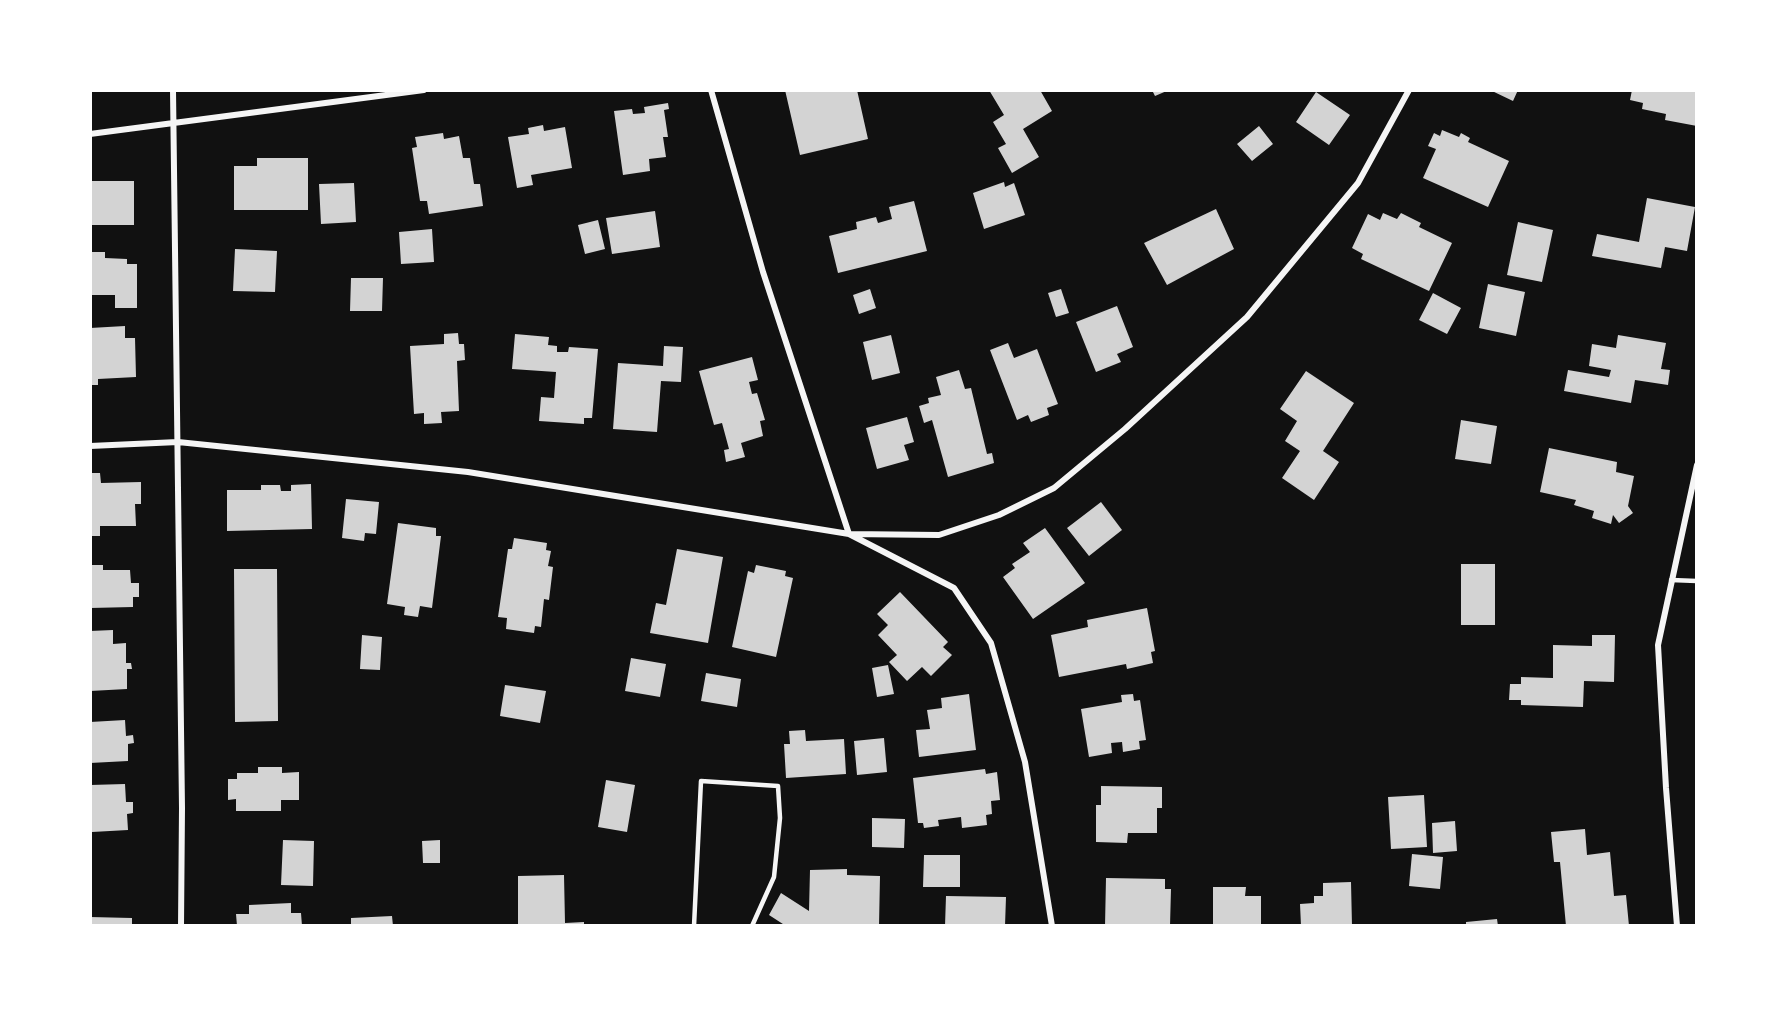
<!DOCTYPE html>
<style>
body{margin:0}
#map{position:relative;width:1787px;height:1016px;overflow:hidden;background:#111;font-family:Quicksand,sans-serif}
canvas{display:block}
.frame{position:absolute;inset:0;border:92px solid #fff;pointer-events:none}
</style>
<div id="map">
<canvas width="1787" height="1016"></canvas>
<div class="frame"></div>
</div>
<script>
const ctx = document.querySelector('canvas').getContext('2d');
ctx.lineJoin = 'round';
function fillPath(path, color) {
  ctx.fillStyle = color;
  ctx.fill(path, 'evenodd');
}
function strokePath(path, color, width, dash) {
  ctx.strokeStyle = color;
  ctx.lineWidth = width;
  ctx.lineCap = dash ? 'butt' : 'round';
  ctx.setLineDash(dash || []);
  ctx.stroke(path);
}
fillPath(new Path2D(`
 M 785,90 L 857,90 L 868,139 L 800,155 Z
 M 989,90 L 1040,90 L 1052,111 L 1023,129 L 1039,157 L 1012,173 L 998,148 L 1006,144 L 993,122 L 1004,115 Z
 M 1152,90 L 1169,90 L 1155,96 Z
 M 1490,90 L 1518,90 L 1513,101 Z
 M 1632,90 L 1697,90 L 1697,126 L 1665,120 L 1666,114 L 1642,109 L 1643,103 L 1630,100 Z
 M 1316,92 L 1350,115 L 1329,145 L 1296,122 Z
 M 668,103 L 669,109 L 664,110 L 668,137 L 663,137 L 666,157 L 649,159 L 650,171 L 623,175 L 614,111 L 632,109 L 633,114 L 645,113 L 644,107 Z
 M 543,125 L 544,131 L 565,127 L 572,168 L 531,175 L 533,185 L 517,188 L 508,137 L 529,134 L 528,128 Z
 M 1259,126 L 1273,144 L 1252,161 L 1237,144 Z
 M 1442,130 L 1459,137 L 1461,133 L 1470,138 L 1468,142 L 1509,161 L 1488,207 L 1423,178 L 1436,149 L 1428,146 L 1434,133 L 1440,136 Z
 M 443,133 L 444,139 L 459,136 L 463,158 L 470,158 L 474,184 L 480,184 L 483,206 L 429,214 L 427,201 L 420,201 L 412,148 L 417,147 L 415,137 Z
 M 257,158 L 308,158 L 308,210 L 234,210 L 234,166 L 257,166 Z
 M 90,181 L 134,181 L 134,225 L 90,225 Z
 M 1004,182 L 1005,187 L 1014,183 L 1025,215 L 984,229 L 973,193 Z
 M 354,183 L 356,222 L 321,224 L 319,184 Z
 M 1647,198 L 1695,207 L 1687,251 L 1665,247 L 1661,268 L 1592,256 L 1597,234 L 1639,242 Z
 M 914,201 L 927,251 L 838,273 L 829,236 L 857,229 L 856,222 L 876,217 L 878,223 L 892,219 L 889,207 Z
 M 1216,209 L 1234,249 L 1167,285 L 1144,243 Z
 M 655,211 L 660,247 L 612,254 L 606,218 Z
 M 1383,213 L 1397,219 L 1401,213 L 1421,223 L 1419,227 L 1452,243 L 1429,291 L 1361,259 L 1363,254 L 1352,248 L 1368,214 L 1380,220 Z
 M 598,220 L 605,249 L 585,254 L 578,225 Z
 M 1518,222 L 1553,230 L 1542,282 L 1507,275 Z
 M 432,229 L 434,262 L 401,264 L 399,232 Z
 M 235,249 L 277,251 L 275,292 L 233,291 Z
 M 90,252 L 105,252 L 105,258 L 127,259 L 127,264 L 137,264 L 137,308 L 115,308 L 115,295 L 90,295 Z
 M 351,278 L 383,278 L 382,311 L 350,311 Z
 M 1488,284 L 1525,292 L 1516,336 L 1479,328 Z
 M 870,289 L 876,308 L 859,314 L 853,295 Z
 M 1061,289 L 1069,313 L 1056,317 L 1048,293 Z
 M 1433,293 L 1461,308 L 1447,334 L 1419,320 Z
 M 1117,306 L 1133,347 L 1117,354 L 1121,362 L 1096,372 L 1076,322 Z
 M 125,326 L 125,338 L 135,338 L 136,377 L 98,379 L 98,385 L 90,385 L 90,328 Z
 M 458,333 L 459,344 L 464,344 L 465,360 L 457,361 L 459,411 L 441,412 L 442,423 L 424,424 L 424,413 L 414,414 L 410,346 L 444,344 L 444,334 Z
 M 515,334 L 549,337 L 548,345 L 557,346 L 557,352 L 568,352 L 569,347 L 598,349 L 592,418 L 584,418 L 584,424 L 539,421 L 541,397 L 554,398 L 556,372 L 512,369 Z
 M 891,335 L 900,373 L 872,380 L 863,342 Z
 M 1618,335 L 1666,343 L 1661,369 L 1670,370 L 1668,385 L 1635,380 L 1631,403 L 1564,391 L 1568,370 L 1609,377 L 1611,370 L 1589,366 L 1592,344 L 1616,348 Z
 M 1008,343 L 1014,358 L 1037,349 L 1058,404 L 1047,408 L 1049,415 L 1031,422 L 1028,415 L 1017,420 L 990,350 Z
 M 664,346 L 683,347 L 681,382 L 661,381 L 657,432 L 613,429 L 618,363 L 663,366 Z
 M 752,357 L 758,380 L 749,382 L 752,394 L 757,393 L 765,420 L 760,421 L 763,436 L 741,443 L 745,457 L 726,462 L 724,450 L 729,449 L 722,423 L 714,425 L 699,371 Z
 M 959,370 L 965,389 L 971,388 L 987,454 L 992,453 L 994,463 L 948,477 L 932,420 L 924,423 L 919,406 L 929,403 L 928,398 L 941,395 L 936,377 Z
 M 1306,371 L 1354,403 L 1323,451 L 1339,462 L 1314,500 L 1282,478 L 1300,451 L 1285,441 L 1297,421 L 1280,409 Z
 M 907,417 L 914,442 L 904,445 L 909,460 L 877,469 L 866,428 Z
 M 1461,420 L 1497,426 L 1491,464 L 1455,459 Z
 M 1549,448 L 1617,462 L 1616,472 L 1634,476 L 1628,506 L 1633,513 L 1619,523 L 1613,515 L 1611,524 L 1592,518 L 1594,511 L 1574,505 L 1576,500 L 1540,492 Z
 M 90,473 L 100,473 L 101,483 L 141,482 L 141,504 L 135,504 L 136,526 L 100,526 L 100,536 L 90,536 Z
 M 311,484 L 312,529 L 227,531 L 227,490 L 261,490 L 261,485 L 280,485 L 281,491 L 291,491 L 291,485 Z
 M 346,499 L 379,502 L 376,534 L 365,533 L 364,541 L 342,538 Z
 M 1101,502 L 1122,530 L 1089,556 L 1067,528 Z
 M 398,523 L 436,528 L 436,536 L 441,536 L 432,608 L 420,606 L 418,617 L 404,615 L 405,607 L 387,604 Z
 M 1045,528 L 1085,583 L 1033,619 L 1003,577 L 1015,568 L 1012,564 L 1030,552 L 1023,543 Z
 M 514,538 L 547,543 L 546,550 L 551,551 L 548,566 L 553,567 L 549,600 L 544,599 L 541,627 L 535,626 L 534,633 L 506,629 L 507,618 L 498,617 L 508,549 L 512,549 Z
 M 677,549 L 723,557 L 708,643 L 650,633 L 656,603 L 666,605 Z
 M 1461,564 L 1495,564 L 1495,625 L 1461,625 Z
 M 90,565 L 103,565 L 103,570 L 130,570 L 131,583 L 139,583 L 139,597 L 133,597 L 133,607 L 90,608 Z
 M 756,565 L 786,571 L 785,576 L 793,578 L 776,657 L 732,647 L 748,571 L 754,573 Z
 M 234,569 L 277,569 L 278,721 L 235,722 Z
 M 900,592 L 948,642 L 943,647 L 952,655 L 931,676 L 922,667 L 907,681 L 889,662 L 897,655 L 878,635 L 888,625 L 877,614 Z
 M 1147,608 L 1155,651 L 1151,652 L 1153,663 L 1127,669 L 1126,664 L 1059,677 L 1051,635 L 1088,627 L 1087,620 Z
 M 113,630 L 113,644 L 126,643 L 126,663 L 131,663 L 132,669 L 127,669 L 127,689 L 90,691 L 90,631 Z
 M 362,635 L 382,637 L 380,670 L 360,669 Z
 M 1592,635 L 1615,635 L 1614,682 L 1584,681 L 1583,707 L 1521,705 L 1521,700 L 1509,700 L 1510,684 L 1521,684 L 1521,677 L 1553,678 L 1553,645 L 1592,646 Z
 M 631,658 L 666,664 L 660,697 L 625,691 Z
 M 888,665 L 894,694 L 877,697 L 872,668 Z
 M 706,673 L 741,679 L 737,707 L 701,701 Z
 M 505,685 L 546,691 L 540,723 L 500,716 Z
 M 969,694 L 976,750 L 919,757 L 916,730 L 930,729 L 927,710 L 942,708 L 941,698 Z
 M 1133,694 L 1134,701 L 1140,700 L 1146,740 L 1139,741 L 1140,749 L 1123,752 L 1122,742 L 1111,743 L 1112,753 L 1089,757 L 1081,709 L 1122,702 L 1121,695 Z
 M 125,720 L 126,736 L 133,735 L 134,743 L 128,744 L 128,761 L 90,763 L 90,722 Z
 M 805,730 L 806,741 L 844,739 L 846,774 L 786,778 L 784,744 L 790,744 L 789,731 Z
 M 884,738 L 887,772 L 857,775 L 854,741 Z
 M 258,767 L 282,767 L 282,773 L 299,772 L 299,800 L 281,800 L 281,811 L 236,811 L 236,799 L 228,800 L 228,779 L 237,779 L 237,773 L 258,773 Z
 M 985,769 L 986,774 L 997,772 L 1000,800 L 991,801 L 992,814 L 986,815 L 987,825 L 962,828 L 961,817 L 938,820 L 939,826 L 924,828 L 923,823 L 918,823 L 913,778 Z
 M 606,780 L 635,785 L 627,832 L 598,827 Z
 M 125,784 L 126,802 L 133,802 L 133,813 L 127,814 L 128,830 L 92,832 L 90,785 Z
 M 1101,786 L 1162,787 L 1162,808 L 1157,808 L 1157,833 L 1128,833 L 1127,843 L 1096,842 L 1096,805 L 1101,805 Z
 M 1424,795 L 1427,847 L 1391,849 L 1388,797 Z
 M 872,818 L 905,819 L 904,848 L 872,847 Z
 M 1455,821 L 1457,851 L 1433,853 L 1432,823 Z
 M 1585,829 L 1587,855 L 1610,852 L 1614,896 L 1626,895 L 1629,926 L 1566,926 L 1560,862 L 1554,862 L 1551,832 Z
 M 283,840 L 314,841 L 313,886 L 281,885 Z
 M 440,840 L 440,863 L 423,863 L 422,841 Z
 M 1412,854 L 1443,857 L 1440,889 L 1409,886 Z
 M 924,855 L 960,855 L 960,887 L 923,887 Z
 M 847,869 L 847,875 L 880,876 L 879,926 L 786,926 L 769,915 L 781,893 L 809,911 L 810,870 Z
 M 564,875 L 565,923 L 584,922 L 584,926 L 518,926 L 518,876 Z
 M 1106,878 L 1165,879 L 1165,889 L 1171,889 L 1170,926 L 1105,926 Z
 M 1351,882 L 1352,926 L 1301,926 L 1300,904 L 1314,903 L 1314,896 L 1323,896 L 1323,883 Z
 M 1213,887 L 1246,887 L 1245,896 L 1261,896 L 1261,926 L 1213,926 Z
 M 946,896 L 1006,897 L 1005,926 L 945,926 Z
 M 291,903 L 291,913 L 301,913 L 302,926 L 237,926 L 236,914 L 249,914 L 249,905 Z
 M 392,916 L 393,926 L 351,926 L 351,918 Z
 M 90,917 L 132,918 L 132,926 L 90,926 Z
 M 1497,919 L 1498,926 L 1466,926 L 1466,922 Z`), '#d3d3d3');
strokePath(new Path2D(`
 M 1671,580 L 1697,581
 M 694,926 L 701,781 L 778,786 L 780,818 L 774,877 L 752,926`), '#f5f5f5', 4.5);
strokePath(new Path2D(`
 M 173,90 L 182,808 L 181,926
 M 711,90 L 763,272 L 849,534 L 939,535 L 999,515 L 1054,488 L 1125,429 L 1247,317 L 1358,183 L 1409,90
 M 90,134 L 424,90
 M 90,446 L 178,442 L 468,472 L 849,534 L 954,588 L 991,643 L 1025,762 L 1052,926
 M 1677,926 L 1666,788 L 1658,645 L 1697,465`), '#f5f5f5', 6);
</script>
